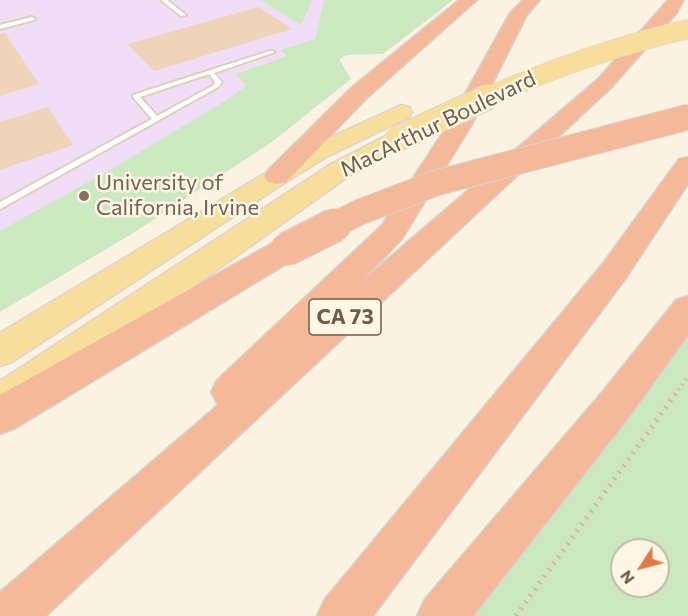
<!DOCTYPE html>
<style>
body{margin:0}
#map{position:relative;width:688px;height:616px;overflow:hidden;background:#fbf3e1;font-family:Commissioner,sans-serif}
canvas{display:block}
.north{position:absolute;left:610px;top:538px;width:60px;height:60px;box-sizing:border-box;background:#fef7e6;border:2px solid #c6b9a7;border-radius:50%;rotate:234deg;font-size:16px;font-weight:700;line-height:24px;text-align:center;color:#715b49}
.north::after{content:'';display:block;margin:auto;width:21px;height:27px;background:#e17a49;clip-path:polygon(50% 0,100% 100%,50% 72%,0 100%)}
</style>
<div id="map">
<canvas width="688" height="616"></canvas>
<div class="north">N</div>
</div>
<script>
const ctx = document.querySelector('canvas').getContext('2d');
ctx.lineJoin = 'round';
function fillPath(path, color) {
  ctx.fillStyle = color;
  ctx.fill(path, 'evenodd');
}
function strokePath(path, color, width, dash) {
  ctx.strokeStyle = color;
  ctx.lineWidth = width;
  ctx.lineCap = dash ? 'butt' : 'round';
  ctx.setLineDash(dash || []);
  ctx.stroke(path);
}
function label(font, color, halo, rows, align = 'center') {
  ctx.font = font + ' Commissioner,sans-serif';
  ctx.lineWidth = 5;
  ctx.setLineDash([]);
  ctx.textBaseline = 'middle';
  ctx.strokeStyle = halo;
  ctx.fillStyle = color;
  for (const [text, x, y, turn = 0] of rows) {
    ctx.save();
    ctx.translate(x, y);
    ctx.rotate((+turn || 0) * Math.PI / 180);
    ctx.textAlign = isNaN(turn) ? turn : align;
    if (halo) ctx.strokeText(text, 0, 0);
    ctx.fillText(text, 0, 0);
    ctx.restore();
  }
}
fillPath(new Path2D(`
 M 0,0 L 443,0 L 337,61 L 0,299 Z`), '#f0def7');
fillPath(new Path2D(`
 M 266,0 L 312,0 L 301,25 L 262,1 Z
 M 324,0 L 453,0 L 383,54 L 347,55 L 339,59 L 351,79 L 272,142 L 130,235 L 0,312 L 0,231 L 110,170 L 225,101 L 246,86 L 236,74 L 287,56 L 280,50 L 315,39 Z
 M 688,335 L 688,616 L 465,616 ZM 622,550 L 658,550 L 658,586 L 622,586 Z`), '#cce8c0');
fillPath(new Path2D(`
 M 259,7 L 292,29 L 154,71 L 127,44 Z
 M 5,33 L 39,84 L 0,96 L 0,34 Z
 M 48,107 L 73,145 L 0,170 L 0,122 Z`), '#efd4b9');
const service = new Path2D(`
 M 161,0 L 167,0 L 186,15 L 181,16 Z
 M 32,17 L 35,19 L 34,20 L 0,29 L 0,25 Z
 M 270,51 L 275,52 L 214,73 L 222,82 L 218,87 L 0,209 L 0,202 L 152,119 L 133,97 L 133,95 ZM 209,74 L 215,82 L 214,85 L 157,116 L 140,97 Z`);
const primary = new Path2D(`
 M 401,105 L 409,107 L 412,112 L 409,117 L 325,158 L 286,182 L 12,362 L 0,366 L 0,333 L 307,148 Z
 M 397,132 L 405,134 L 409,139 L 405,144 L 349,176 L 13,415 L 0,420 L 0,381 L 331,164 L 389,134 Z`);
const motorway = new Path2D(`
 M 459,0 L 477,0 L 367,98 L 286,182 L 277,184 L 268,182 L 264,176 L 268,170 L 351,88 Z
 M 523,0 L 540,0 L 527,15 L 471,126 L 402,239 L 362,281 L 598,79 L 668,0 L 684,0 L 676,14 L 612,87 L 46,616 L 0,616 L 0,592 L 218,405 L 211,392 L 217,380 L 382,225 L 447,126 L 510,13 Z
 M 688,157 L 688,184 L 626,278 L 373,616 L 317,616 L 325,599 L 604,262 L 679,159 Z
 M 287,238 L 298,241 L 302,249 L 298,257 L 14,429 L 0,434 L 0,395 L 276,241 Z
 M 688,296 L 688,335 L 629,417 L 473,616 L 417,616 L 425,599 L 603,391 L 676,300 Z`);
strokePath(service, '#dfd0bd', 4);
strokePath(primary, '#dad4d0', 3);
strokePath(motorway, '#dad4d0', 3);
strokePath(new Path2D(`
 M 675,395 L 688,377`), '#d4b79d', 4, [1.5, 4.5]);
strokePath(new Path2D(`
 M 516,616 L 676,393`), '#d4b79d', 5, [2, 6]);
fillPath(service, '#fff');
fillPath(primary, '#f8de9b');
fillPath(motorway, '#f4b999');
const primaryBridgeFar1 = new Path2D(`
 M 485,98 C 551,69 618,45 688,29`);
const primaryBridge = new Path2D(`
 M 397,139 L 488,97`);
const motorwayBridgeFar1 = new Path2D(`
 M 332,226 L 360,212 L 436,183 L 688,117`);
const motorwayBridge = new Path2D(`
 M 287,249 L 335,225`);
strokePath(primaryBridgeFar1, '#dad4d0', 20, []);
strokePath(primaryBridge, '#dad4d0', 27, []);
strokePath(motorwayBridgeFar1, '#dad4d0', 27, []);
strokePath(motorwayBridge, '#dad4d0', 36, []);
strokePath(primaryBridgeFar1, '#f8de9b', 19);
strokePath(primaryBridge, '#f8de9b', 25);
strokePath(motorwayBridgeFar1, '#f4b999', 25);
strokePath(motorwayBridge, '#f4b999', 33);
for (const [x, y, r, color] of [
 [84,196,6,"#8d6e63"]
]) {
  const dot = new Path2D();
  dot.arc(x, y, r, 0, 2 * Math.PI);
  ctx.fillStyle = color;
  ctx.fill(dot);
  strokePath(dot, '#fef7e6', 2);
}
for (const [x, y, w] of [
 [345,317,72]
]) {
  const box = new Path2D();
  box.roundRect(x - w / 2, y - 18, w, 36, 4.5);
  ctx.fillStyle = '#fef7e6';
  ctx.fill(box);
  strokePath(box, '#715b49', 1.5);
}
label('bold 21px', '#715b49', null, [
 ["CA 73",345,317]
]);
label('22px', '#715b49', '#fef7e6', [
 ["MacArthur Boulevard",438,124,-26]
]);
label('22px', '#785e54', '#fef7e6', [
 ["University of",96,183],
 ["California, Irvine",96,208]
], 'left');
</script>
